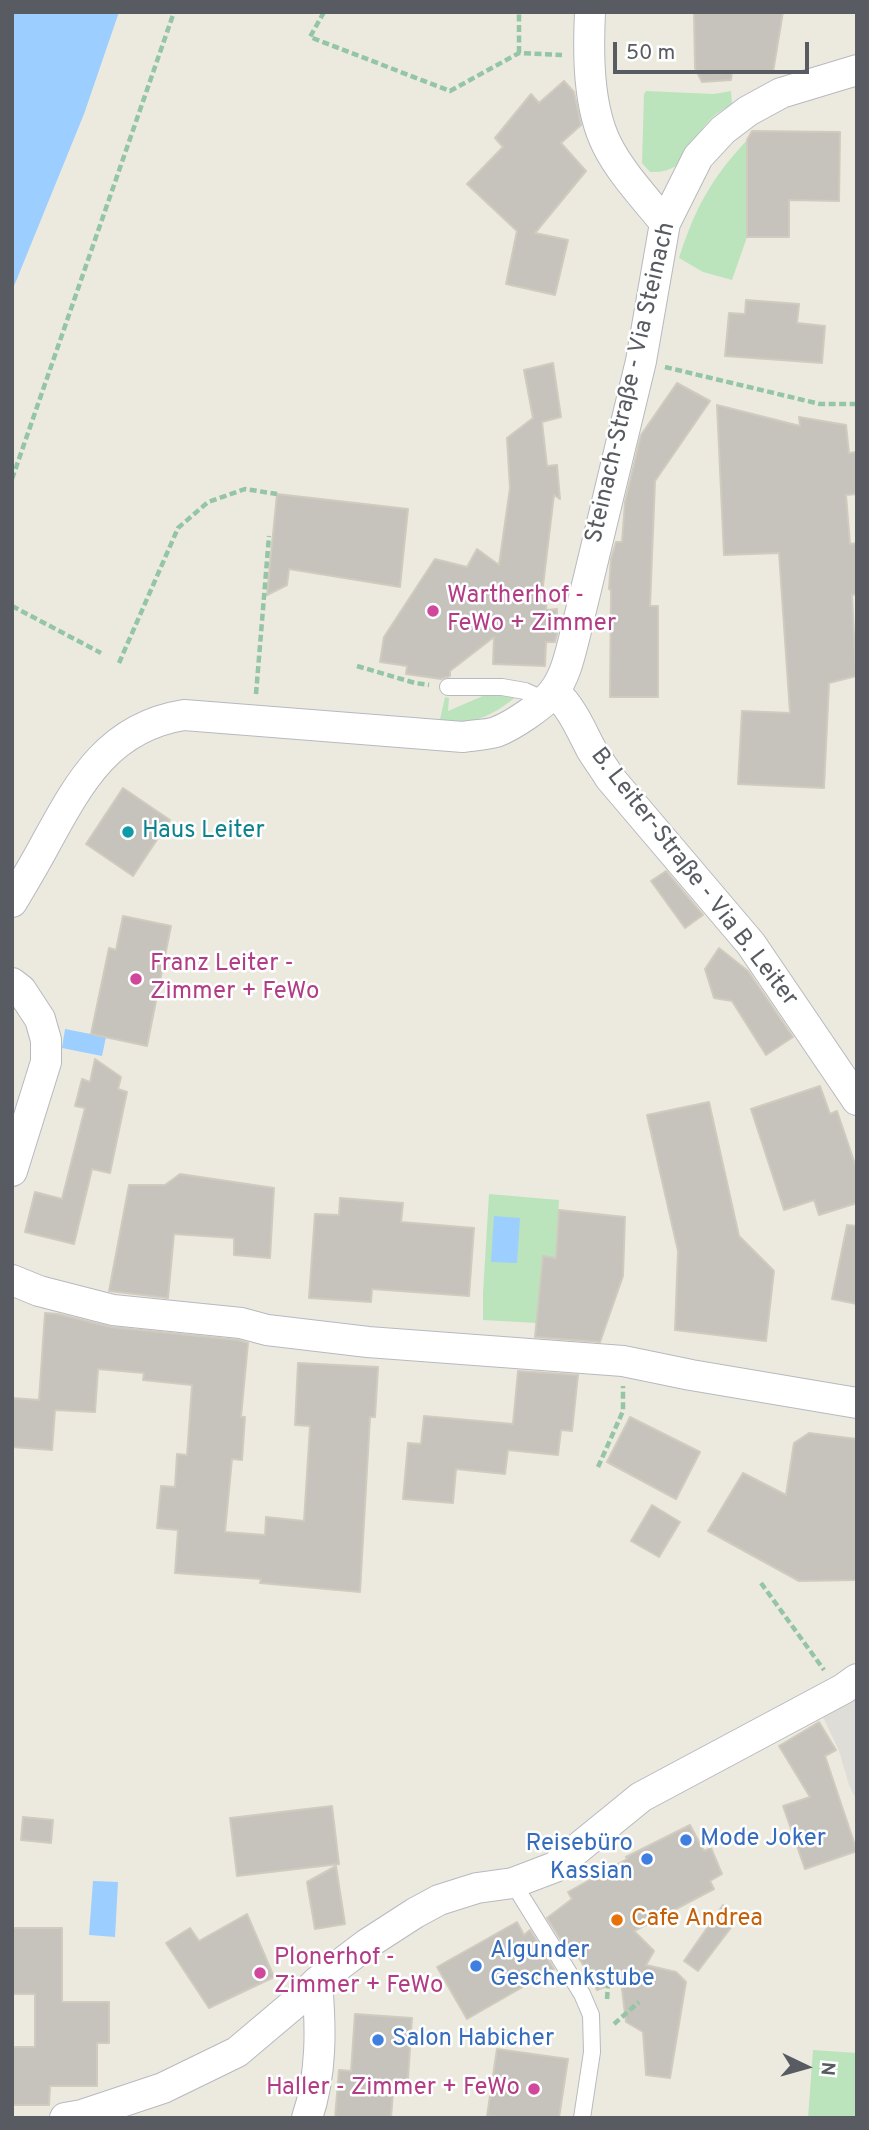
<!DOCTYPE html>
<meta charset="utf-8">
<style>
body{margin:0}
#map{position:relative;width:869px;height:2130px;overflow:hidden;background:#eceadf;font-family:Overpass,sans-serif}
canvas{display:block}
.frame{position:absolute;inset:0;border:14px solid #585b61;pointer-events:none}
.north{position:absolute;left:771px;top:2032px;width:70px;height:70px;-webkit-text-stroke:5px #fff;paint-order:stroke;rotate:95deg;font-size:19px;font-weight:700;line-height:28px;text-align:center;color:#585b61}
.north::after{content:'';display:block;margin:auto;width:24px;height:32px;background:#585b61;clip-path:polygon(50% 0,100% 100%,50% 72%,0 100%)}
.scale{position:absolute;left:613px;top:42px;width:196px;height:32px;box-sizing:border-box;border:4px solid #585b61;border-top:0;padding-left:9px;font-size:21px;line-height:24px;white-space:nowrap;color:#585b61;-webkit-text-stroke:5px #fff;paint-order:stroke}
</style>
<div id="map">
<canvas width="869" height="2130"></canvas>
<div class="frame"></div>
<div class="north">N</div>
<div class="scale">50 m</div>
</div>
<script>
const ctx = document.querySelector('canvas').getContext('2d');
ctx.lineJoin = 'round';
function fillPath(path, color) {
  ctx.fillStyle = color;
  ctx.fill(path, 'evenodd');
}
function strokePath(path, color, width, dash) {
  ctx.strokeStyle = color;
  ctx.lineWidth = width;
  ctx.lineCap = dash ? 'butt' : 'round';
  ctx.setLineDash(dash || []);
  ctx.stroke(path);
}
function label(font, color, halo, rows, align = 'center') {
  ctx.font = font + ' Overpass,sans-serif';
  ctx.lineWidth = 5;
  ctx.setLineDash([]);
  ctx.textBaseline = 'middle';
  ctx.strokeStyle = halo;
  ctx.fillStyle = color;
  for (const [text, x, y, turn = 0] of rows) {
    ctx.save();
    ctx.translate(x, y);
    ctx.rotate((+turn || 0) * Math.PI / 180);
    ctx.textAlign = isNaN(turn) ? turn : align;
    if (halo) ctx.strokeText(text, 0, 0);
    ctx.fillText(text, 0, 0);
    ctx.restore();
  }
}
fillPath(new Path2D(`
 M 857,1692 L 857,1801 L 849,1785 L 839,1751 L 823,1717 Z`), '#dfddd7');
fillPath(new Path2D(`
 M 646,91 L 714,94 L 731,91 L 732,104 C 724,109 715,114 709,121 C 688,142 689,174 650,172 L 642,163 L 644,94 Z
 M 747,140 L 747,237 L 732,280 L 703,272 L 679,258 C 695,208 711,179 747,140 Z
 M 485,695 L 518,695 C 495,715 471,726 439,724 L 445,697 L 449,698 L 448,711 Z
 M 489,1194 L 559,1200 L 556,1258 L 543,1257 L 536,1323 L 483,1320 L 483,1293 Z
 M 813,2050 L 857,2053 L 857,2118 L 808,2118 Z`), '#bbe4bd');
fillPath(new Path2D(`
 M 12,12 L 119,12 L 84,114 L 12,291 Z
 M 65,1029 L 106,1037 L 102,1056 L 62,1048 Z
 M 494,1216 L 520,1218 L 517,1263 L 491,1262 Z
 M 93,1881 L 118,1882 L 115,1937 L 89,1935 Z`), '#9cceff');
const building = new Path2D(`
 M 694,12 L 783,12 L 773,72 L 732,71 L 731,80 L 702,82 L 695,68 Z
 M 564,81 L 574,92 L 581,125 L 561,143 L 586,171 L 535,233 L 568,240 L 555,295 L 506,284 L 517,231 L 467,184 L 503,147 L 495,138 L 531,94 L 539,103 Z
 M 752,131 L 840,132 L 839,201 L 789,200 L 789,237 L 747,237 L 747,140 Z
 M 746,300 L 799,304 L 797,323 L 825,326 L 822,363 L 725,356 L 729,313 L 745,314 Z
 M 553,363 L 561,417 L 542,422 L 547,466 L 557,465 L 560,499 L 554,495 L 542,594 L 547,593 L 546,610 L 557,609 L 557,634 L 555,642 L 546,642 L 545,666 L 493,664 L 494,637 L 450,671 L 450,676 L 441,679 L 406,674 L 407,666 L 380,662 L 384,637 L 435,559 L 467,567 L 477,549 L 499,565 L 510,488 L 507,438 L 533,418 L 524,370 Z
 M 677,383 L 710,401 L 655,481 L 650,606 L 658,606 L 658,697 L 610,697 L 611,590 L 609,589 L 611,559 L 616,542 L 622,542 L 625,502 L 641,435 Z
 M 717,405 L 800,426 L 799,417 L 846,425 L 849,453 L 857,452 L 857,494 L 846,495 L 850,544 L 857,543 L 857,594 L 852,595 L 856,676 L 829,683 L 824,788 L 738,784 L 742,711 L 790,713 L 779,553 L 724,555 Z
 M 277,494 L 408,509 L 400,587 L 289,569 L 287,585 L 267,595 Z
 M 123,788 L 170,820 L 133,876 L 86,844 Z
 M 666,871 L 703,915 L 685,928 L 651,881 Z
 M 123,916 L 171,926 L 147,1046 L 91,1034 L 109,948 L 116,950 Z
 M 719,948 L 748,971 L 793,1037 L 766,1055 L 732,1001 L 714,998 L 705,969 Z
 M 95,1059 L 121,1077 L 118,1089 L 127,1092 L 110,1173 L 92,1169 L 74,1244 L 25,1232 L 35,1192 L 62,1199 L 85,1108 L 75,1106 L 82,1079 L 90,1082 Z
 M 820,1086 L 830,1114 L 837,1111 L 857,1170 L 857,1203 L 819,1215 L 814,1200 L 784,1210 L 751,1109 Z
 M 709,1102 L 739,1236 L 774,1271 L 766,1341 L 675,1330 L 678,1251 L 647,1115 Z
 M 180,1174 L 274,1188 L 270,1258 L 234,1255 L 234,1238 L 174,1234 L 168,1298 L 109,1291 L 129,1185 L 165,1185 Z
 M 340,1198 L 403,1203 L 401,1222 L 474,1228 L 469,1296 L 372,1289 L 371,1302 L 309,1298 L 315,1214 L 339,1215 Z
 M 559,1210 L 625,1217 L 623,1276 L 600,1342 L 535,1337 L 543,1256 L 556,1258 Z
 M 847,1225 L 857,1226 L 857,1304 L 832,1299 Z
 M 45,1313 L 58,1314 L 111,1327 L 238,1340 L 248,1343 L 241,1417 L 245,1417 L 242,1460 L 232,1459 L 225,1532 L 265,1535 L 266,1517 L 304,1521 L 310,1426 L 295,1425 L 298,1363 L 378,1367 L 375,1417 L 370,1417 L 360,1592 L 260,1583 L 261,1579 L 175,1573 L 178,1530 L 157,1528 L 161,1486 L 175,1487 L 177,1454 L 187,1455 L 192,1385 L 143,1380 L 144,1373 L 98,1369 L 95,1412 L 55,1410 L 52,1450 L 12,1447 L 12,1398 L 39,1400 Z
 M 518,1371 L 578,1375 L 572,1431 L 561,1430 L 558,1455 L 508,1450 L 505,1474 L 456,1469 L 453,1503 L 403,1499 L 408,1443 L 421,1444 L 424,1416 L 513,1424 Z
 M 630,1417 L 700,1452 L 676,1499 L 607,1462 Z
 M 809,1433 L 857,1439 L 857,1580 L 799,1581 L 708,1531 L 743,1473 L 786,1495 L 794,1443 Z
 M 652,1505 L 680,1522 L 659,1557 L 631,1541 Z
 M 819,1722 L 836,1750 L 825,1756 L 857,1851 L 805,1869 L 783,1806 L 810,1797 L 779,1746 Z
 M 332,1806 L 339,1864 L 237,1876 L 230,1818 Z
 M 23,1817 L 53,1820 L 51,1843 L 21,1840 Z
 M 690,1825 L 704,1851 L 711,1848 L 722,1874 L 710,1881 L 714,1889 L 634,1931 L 654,1951 L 646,1965 L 676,1972 L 686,1982 L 670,2078 L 646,2075 L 643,2032 L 626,2022 L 621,1981 L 597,1990 L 578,1956 L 573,1959 L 547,1918 L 572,1899 L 568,1892 L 627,1859 L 626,1857 Z
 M 336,1866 L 345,1924 L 315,1929 L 307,1882 Z
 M 723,1905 L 733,1925 L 698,1971 L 684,1961 Z
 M 247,1914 L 274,1977 L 209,2008 L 166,1943 L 190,1928 L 199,1941 Z
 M 517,1922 L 524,1935 L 530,1930 L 554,1969 L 467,2019 L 437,1967 Z
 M 13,1928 L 62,1928 L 62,2002 L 109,2002 L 109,2043 L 97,2043 L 97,2086 L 50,2086 L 49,2105 L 12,2105 L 12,2047 L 35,2047 L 35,1994 L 13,1994 Z
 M 355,2014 L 412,2018 L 407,2093 L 393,2092 L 391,2118 L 335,2118 L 339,2070 L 351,2071 Z
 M 497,2049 L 568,2059 L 559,2118 L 502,2118 L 487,2116 Z`);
fillPath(building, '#c6c3bc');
strokePath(building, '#d0cbbe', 2);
const service = new Path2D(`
 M 448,687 L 502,687 L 525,691 L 545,700
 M 513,1883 L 582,1994 L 591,2015 L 592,2052 L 582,2118`);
const minor = new Path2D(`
 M 590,12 C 588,54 588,107 607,145 C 621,173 645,198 665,223
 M 554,691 C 572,708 580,728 591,749 C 597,759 604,768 610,778 L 751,944 L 857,1100
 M 12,902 C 24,882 36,862 47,841 C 80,781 109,727 184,715 L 463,737 C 474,735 486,735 496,732 C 512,726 544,705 554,691 C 566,675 570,654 575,635 L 641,361 L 665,223 L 698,157 L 723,130 L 748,111 L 781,93 L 857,70
 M 12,983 L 21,990 L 40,1019 L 46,1040 L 46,1062 L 12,1171
 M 12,1280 L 39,1291 L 113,1310 L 241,1323 L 267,1330 L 368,1342 L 623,1361 L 691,1375 L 857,1403
 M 65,2118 L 82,2115 L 163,2088 L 237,2052 L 295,2003 L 317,1982 L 367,1944 L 415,1913 L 439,1900 L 477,1888 L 513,1883 L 555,1867 L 641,1797 L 843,1689 L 857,1679
 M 307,2118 C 322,2074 321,2027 317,1982`);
strokePath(service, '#b7b9bf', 18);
strokePath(minor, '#b7b9bf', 32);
strokePath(new Path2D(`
 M 324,12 L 310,37 L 450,91 L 519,53 L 562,55
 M 519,53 L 519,12
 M 665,367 L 820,404 L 857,404
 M 12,479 L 174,12
 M 12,606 L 101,653
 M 119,663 L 178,528 L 208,502 L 245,489 L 277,494
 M 357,666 L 415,683 L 429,685
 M 256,694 L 269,536
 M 598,1467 L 623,1411 L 623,1386
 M 761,1583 L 824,1670
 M 607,1999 L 608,1986
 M 614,2024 L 639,2002`), '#94c5a5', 4.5, [7, 3.5]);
strokePath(service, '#fff', 16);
strokePath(minor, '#fff', 30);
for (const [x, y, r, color] of [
 [433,611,7,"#d1479c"],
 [128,832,7,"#0f9aa8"],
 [136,979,7,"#d1479c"],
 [686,1840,7,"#3f7fe0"],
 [647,1859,7,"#3f7fe0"],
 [617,1920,7,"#e8710a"],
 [476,1966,7,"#3f7fe0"],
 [260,1973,7,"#d1479c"],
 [378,2040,7,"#3f7fe0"],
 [534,2089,7,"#d1479c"]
]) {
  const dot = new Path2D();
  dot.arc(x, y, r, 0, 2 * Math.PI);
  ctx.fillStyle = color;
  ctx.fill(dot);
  strokePath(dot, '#fff', 2.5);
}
label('24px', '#585b61', '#fff', [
 ["Steinach-Straße - Via Steinach",632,383,-77],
 ["B. Leiter-Straße - Via B. Leiter",693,878,52]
]);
label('24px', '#b23c85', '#fff', [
 ["Wartherhof -",447,597],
 ["FeWo + Zimmer",447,625],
 ["Franz Leiter -",150,965],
 ["Zimmer + FeWo",150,993],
 ["Plonerhof -",274,1959],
 ["Zimmer + FeWo",274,1987],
 ["Haller - Zimmer + FeWo",520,2089,"right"]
], 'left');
label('24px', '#0d838f', '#fff', [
 ["Haus Leiter",142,832]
], 'left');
label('24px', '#366cbe', '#fff', [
 ["Mode Joker",700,1840],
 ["Reisebüro",633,1845,"right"],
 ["Kassian",633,1873,"right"],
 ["Algunder",490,1952],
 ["Geschenkstube",490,1980],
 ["Salon Habicher",392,2040]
], 'left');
label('24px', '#c56008', '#fff', [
 ["Cafe Andrea",631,1920]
], 'left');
</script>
